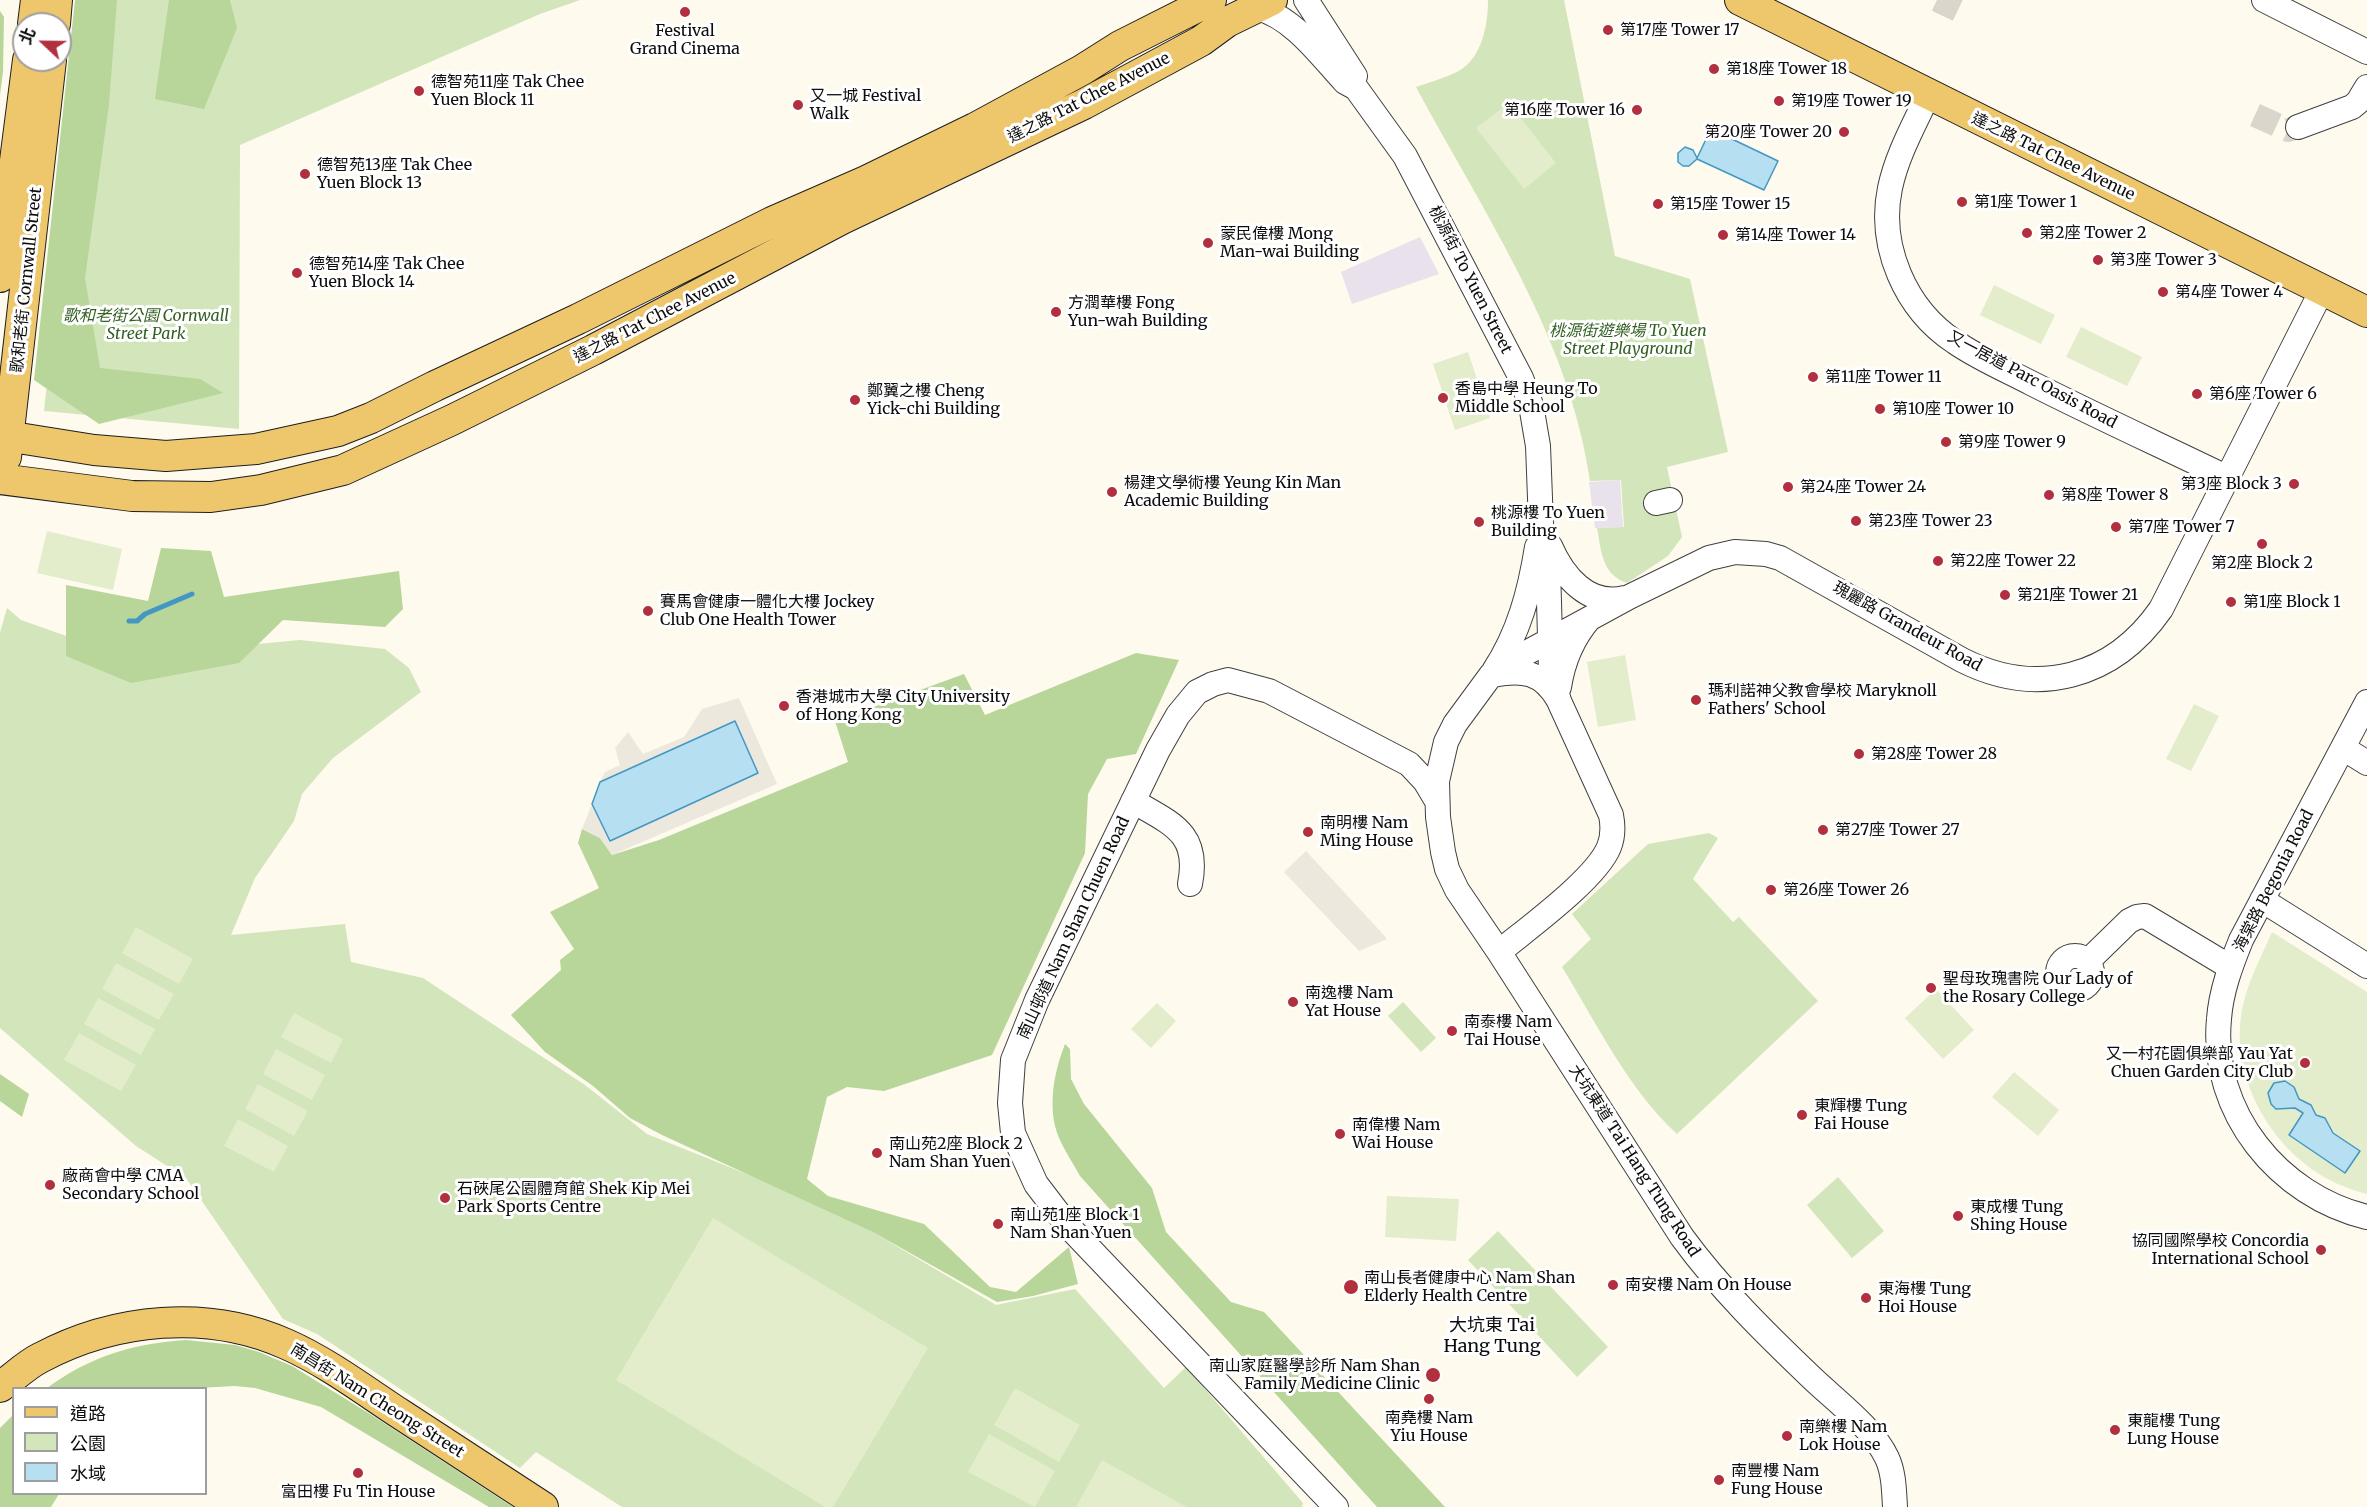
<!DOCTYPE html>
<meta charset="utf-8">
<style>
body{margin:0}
#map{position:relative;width:2367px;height:1507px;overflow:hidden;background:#fefaee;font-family:Merriweather,"Noto Sans TC",serif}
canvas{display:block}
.legend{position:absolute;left:12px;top:1387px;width:195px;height:108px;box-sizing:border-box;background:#fff;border:2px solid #9e9e9e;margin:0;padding:8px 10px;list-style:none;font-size:18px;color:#0d0d0d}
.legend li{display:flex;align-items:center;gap:12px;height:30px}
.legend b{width:30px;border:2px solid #9e9e9e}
.north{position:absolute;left:12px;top:12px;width:60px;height:60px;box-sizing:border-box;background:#fff;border:2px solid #9e9e9e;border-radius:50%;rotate:292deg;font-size:16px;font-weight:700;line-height:24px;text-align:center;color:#0d0d0d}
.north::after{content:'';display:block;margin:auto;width:21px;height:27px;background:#b22f3d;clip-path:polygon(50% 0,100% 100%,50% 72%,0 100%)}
</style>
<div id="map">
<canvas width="2367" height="1507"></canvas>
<ul class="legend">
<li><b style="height:8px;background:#eec76d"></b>道路</li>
<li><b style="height:16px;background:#d3e5ba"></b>公園</li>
<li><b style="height:16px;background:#b6dff1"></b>水域</li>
</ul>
<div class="north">北</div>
</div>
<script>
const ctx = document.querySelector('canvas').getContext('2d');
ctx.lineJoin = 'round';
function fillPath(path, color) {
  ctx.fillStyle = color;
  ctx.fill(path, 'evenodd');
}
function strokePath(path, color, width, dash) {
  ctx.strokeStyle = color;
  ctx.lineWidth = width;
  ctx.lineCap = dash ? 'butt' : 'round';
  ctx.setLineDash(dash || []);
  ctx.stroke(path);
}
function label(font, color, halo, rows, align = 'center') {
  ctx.font = font + ' Merriweather,"Noto Sans TC",serif';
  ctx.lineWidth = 6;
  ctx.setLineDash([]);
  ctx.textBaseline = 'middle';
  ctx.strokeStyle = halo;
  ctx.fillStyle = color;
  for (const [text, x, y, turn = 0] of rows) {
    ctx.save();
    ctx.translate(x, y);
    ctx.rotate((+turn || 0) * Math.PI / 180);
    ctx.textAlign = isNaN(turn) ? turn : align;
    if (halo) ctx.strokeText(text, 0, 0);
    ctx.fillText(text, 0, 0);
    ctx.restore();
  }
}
fillPath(new Path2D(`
 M 1420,237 L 1439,274 L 1352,304 L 1341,272 Z
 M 1620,480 L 1623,527 L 1595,528 L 1589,482 Z`), '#e9e1eb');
fillPath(new Path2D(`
 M 88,0 L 580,0 L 540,14 L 240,145 L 239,429 L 44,411 Z
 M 1488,0 L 1564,0 L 1615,256 L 1690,279 L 1728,452 L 1667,467 L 1682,537 L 1668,556 L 1627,583 C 1602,575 1601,550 1597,528 L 1624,527 L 1621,480 L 1590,481 C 1570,338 1483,212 1416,87 C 1430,82 1444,78 1457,72 C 1482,59 1488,25 1488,0 Z
 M 7,608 L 21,620 L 75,639 L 162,653 L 300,640 L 385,649 L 409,668 L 421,692 L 333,758 L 302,794 L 294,821 L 255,878 L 231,935 L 345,924 L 351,962 L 423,978 L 585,1085 L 647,1134 L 834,1209 L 996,1305 L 1075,1289 L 1164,1388 L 1186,1367 L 1303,1503 L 1302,1507 L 622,1507 L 536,1452 L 520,1468 L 317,1334 L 283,1319 L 186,1178 L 136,1146 L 0,1028 L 0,633 Z
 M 1709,833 L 1718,838 L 1693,879 L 1733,922 L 1739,917 L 1818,1001 L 1677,1134 C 1628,1089 1597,1024 1562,967 L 1591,939 L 1572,914 L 1648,844 Z
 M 1403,1002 L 1436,1038 L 1421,1052 L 1388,1016 Z
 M 1838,1177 L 1884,1231 L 1852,1258 L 1807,1205 Z
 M 1498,1231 L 1608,1347 L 1577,1377 L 1468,1260 Z`), '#d3e5ba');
fillPath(new Path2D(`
 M 75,0 L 117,0 L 109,104 L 85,278 L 100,368 L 200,379 L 223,393 L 99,424 L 34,380 Z
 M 169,0 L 230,0 L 237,28 L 204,109 L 155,99 Z
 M 0,11 L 4,17 L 3,72 L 0,95 Z
 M 161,548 L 211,551 L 224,597 L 399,571 L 403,609 L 385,627 L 283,620 L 239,663 L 131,683 L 66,656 L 66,585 L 148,601 Z
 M 1136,653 L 1179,660 L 1136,754 L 1107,759 L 1088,794 L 1085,853 L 992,1055 L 884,1091 L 847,1087 L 827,1097 L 807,1179 L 828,1196 L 924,1224 L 990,1287 L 1016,1292 L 1069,1247 L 1078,1284 L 1033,1296 L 997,1302 L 871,1231 L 662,1135 L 630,1118 L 593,1086 L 545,1052 L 511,1015 L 561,970 L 560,960 L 574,949 L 550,912 L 599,888 L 578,843 L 582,829 L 600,838 L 612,855 L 659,840 L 848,762 L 835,721 L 964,674 L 985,715 Z
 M 1065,1044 L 1070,1049 L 1071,1079 L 1084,1104 L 1152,1188 L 1166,1232 L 1231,1302 L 1264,1312 L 1445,1507 L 1377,1507 L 1080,1176 C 1072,1161 1059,1143 1055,1126 C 1049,1098 1055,1070 1065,1044 Z
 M 0,1074 L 29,1094 L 22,1117 L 0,1101 Z
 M 186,1340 L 235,1345 L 259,1352 L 292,1366 L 370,1414 L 513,1507 L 489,1507 L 321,1407 L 255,1388 L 235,1386 L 197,1388 L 47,1388 C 89,1357 134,1343 186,1340 Z
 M 13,1415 L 14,1494 L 59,1494 L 51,1507 L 0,1507 L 0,1428 Z`), '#b8d59a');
fillPath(new Path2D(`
 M 1509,103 L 1556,163 L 1524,189 L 1476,128 Z
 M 1994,285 L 2055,315 L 2041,344 L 1980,315 Z
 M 2081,327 L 2142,357 L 2127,386 L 2066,357 Z
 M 1468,352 L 1490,418 L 1455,430 L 1433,364 Z
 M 47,531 L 122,549 L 113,590 L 37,573 Z
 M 1625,655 L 1636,720 L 1598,727 L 1587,662 Z
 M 2194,704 L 2219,716 L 2191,771 L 2166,759 Z
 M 136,927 L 193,959 L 179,984 L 122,953 Z
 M 2272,932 L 2367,992 L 2367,1194 C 2352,1190 2338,1185 2324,1177 C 2268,1144 2230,1075 2242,1010 C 2247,983 2261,957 2272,932 Z
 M 116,963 L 174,994 L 159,1020 L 102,989 Z
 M 1936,989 L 1974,1030 L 1943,1059 L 1905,1018 Z
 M 98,998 L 155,1029 L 141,1055 L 84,1024 Z
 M 1157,1003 L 1176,1021 L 1151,1048 L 1131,1029 Z
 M 294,1013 L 343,1039 L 331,1063 L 281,1037 Z
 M 79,1033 L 136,1065 L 121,1091 L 64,1060 Z
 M 276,1049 L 325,1075 L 312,1100 L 263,1074 Z
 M 2014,1072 L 2059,1110 L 2038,1136 L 1992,1097 Z
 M 258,1084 L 308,1111 L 294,1136 L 245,1109 Z
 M 238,1119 L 288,1146 L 274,1172 L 224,1146 Z
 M 1387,1196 L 1459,1199 L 1456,1241 L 1385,1237 Z
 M 713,1218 L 928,1348 L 833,1507 L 825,1507 L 616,1380 Z
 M 1015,1388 L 1080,1425 L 1059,1462 L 994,1425 Z
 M 989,1434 L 1055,1471 L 1035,1507 L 968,1472 Z
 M 1102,1460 L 1187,1507 L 1076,1507 Z`), '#e3edcb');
fillPath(new Path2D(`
 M 739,698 L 777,784 L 612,855 L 600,838 L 582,829 L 592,804 L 610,841 L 735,721 L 600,782 L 605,772 L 620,765 L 615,748 L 628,732 L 643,754 L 684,737 L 702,709 Z
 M 1306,851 L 1381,932 L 1387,939 L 1359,951 L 1284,872 Z`), '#ede8dd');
const water = new Path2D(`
 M 1711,129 L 1778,161 L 1764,190 L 1697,159 L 1689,166 L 1683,166 L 1678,162 L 1678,153 L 1685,147 L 1693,150 L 1697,158 Z
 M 735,721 L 758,773 L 610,841 L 592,804 L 600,782 Z
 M 2285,1081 L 2294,1087 L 2299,1099 L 2311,1105 L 2316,1115 L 2325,1118 L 2333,1133 L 2360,1151 L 2345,1173 L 2289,1135 L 2303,1113 L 2295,1108 L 2276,1109 L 2271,1104 L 2268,1093 L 2274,1083 Z`);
fillPath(water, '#b6dff1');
strokePath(water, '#4297c3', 1.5);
strokePath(new Path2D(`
 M 129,621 L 137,621 L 145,614 L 192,594`), '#4297c3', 5);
strokePath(new Path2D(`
 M 1937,0 L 1958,10
 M 2255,115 L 2288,130 L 2298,127`), '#dad6cc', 24, [24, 12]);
const minor = new Path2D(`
 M 1306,0 L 1355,76
 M 2264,0 L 2367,52
 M 1257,8 C 1293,17 1320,55 1345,82 L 1356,88 L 1405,156 L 1521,378 L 1531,405 L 1538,446 L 1541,524 L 1548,567 L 1551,672 L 1559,701 L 1611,815 C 1613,825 1613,837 1609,847 C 1596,879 1528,928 1499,952
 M 1928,95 C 1914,125 1897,155 1890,188 C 1878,246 1905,309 1955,342 C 1978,358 2006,370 2031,383 C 2096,416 2162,446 2228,478
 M 2298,127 L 2352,107 L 2358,102 L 2367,87
 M 1656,503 L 1670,500
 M 1550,546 C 1563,576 1588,607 1625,598
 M 1494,671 C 1519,633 1530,591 1537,547
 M 1493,675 C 1523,669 1542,672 1558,699
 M 1559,687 C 1563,661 1572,639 1589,619
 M 2367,702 L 2241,940 C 2231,965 2221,991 2219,1019 C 2210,1112 2279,1196 2367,1217
 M 2343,748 L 2367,763
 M 1133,801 C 1172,824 1200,833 1190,884
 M 2262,900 L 2367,966
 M2058 973a17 17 0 1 1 34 0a17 17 0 1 1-34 0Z
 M 2088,961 L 2129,921 L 2137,917 L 2145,916 L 2230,967
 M 1336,1507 L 1068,1226 L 1036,1184 L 1013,1133 L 1010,1103 L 1013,1060 L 1037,1000 L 1158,750 L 1178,715 L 1197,692 L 1213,684 L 1228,680 L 1269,691 L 1409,764 L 1425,781 L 1437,801
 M 1895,1507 C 1894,1491 1894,1473 1887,1458 C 1873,1428 1836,1401 1812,1378 C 1766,1334 1720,1289 1682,1237 L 1499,952 L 1457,890 L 1447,869 L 1443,852 L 1438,817 L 1437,781 L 1446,742 L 1455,724 L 1491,675 L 1517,658 L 1629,597 L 1709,558 L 1735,552 L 1766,554 L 1780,558 L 1962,660 C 2037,698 2113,678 2161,609 L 2322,290`);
const major = new Path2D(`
 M 1740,0 L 2367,312
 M 33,24 L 36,0
 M 55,24 L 57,0
 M 0,277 L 28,60
 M 0,435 L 94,450 L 166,456 L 256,449 L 338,431 L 371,418 L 435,386 L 578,319 L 772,222 L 866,181 L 975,128 L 1082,70 L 1120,46 L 1211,0
 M 6,457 L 51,60
 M 0,479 L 132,496 L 211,497 L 261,490 L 343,470 L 452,420 L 593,350 L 842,219 L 1084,104 L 1201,41 L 1227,22 L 1272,0
 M 0,1387 C 13,1378 26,1365 40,1358 C 115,1318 208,1309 286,1344 C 327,1362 365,1391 402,1415 C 449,1446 496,1476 543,1507`);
strokePath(minor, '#404040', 26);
strokePath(major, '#1e1e1e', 32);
strokePath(minor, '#fff', 24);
strokePath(major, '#eec76d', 30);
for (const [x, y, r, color] of [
 [685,12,6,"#b22f3d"],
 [1608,30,6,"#b22f3d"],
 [1714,69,6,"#b22f3d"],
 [419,91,6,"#b22f3d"],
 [1779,101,6,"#b22f3d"],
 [798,105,6,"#b22f3d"],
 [1637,110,6,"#b22f3d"],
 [1844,132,6,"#b22f3d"],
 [305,174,6,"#b22f3d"],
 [1962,202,6,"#b22f3d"],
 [1658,204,6,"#b22f3d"],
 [2027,233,6,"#b22f3d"],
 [1723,235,6,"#b22f3d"],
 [1208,243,6,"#b22f3d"],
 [2098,260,6,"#b22f3d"],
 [297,273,6,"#b22f3d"],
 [2163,292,6,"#b22f3d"],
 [1056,312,6,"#b22f3d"],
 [1813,377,6,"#b22f3d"],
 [2197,394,6,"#b22f3d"],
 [1443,398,6,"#b22f3d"],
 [855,400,6,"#b22f3d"],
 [1880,409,6,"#b22f3d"],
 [1946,442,6,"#b22f3d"],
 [2294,484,6,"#b22f3d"],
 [1788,487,6,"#b22f3d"],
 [1112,492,6,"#b22f3d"],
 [2049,495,6,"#b22f3d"],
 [1856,521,6,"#b22f3d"],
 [1479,522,6,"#b22f3d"],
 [2116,527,6,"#b22f3d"],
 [2262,544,6,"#b22f3d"],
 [1938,561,6,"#b22f3d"],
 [2005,595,6,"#b22f3d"],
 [2231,602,6,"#b22f3d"],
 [648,611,6,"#b22f3d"],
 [1696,700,6,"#b22f3d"],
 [784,706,6,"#b22f3d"],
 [1859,754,6,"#b22f3d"],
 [1823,830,6,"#b22f3d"],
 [1308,832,6,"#b22f3d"],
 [1771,890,6,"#b22f3d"],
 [1931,988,6,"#b22f3d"],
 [1293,1002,6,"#b22f3d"],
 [1452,1031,6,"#b22f3d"],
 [2305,1063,6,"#b22f3d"],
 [1802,1115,6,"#b22f3d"],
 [1340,1134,6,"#b22f3d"],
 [877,1153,6,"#b22f3d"],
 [50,1185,6,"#b22f3d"],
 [445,1198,6,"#b22f3d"],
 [1958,1216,6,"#b22f3d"],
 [998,1224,6,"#b22f3d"],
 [2321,1250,6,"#b22f3d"],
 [1613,1285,6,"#b22f3d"],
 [1351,1287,8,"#b22f3d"],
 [1866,1298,6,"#b22f3d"],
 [1433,1375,8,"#b22f3d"],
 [1429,1399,6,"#b22f3d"],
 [2115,1430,6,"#b22f3d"],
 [1787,1436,6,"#b22f3d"],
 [358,1473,6,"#b22f3d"],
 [1719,1480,6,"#b22f3d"]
]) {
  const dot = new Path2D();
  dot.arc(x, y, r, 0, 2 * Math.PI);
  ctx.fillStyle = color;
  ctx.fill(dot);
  strokePath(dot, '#fff', 2);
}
label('16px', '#0d0d0d', '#fff', [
 ["第17座 Tower 17",1620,30],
 ["Festival",685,31,"center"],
 ["Grand Cinema",685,49,"center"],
 ["第18座 Tower 18",1726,69],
 ["德智苑11座 Tak Chee",431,82],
 ["Yuen Block 11",431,100],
 ["又一城 Festival",810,96],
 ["Walk",810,114],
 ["第19座 Tower 19",1791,101],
 ["第16座 Tower 16",1625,110,"right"],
 ["第20座 Tower 20",1832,132,"right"],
 ["德智苑13座 Tak Chee",317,165],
 ["Yuen Block 13",317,183],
 ["第1座 Tower 1",1974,202],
 ["第15座 Tower 15",1670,204],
 ["第2座 Tower 2",2039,233],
 ["蒙民偉樓 Mong",1220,234],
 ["Man-wai Building",1220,252],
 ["第14座 Tower 14",1735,235],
 ["第3座 Tower 3",2110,260],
 ["德智苑14座 Tak Chee",309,264],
 ["Yuen Block 14",309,282],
 ["第4座 Tower 4",2175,292],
 ["方潤華樓 Fong",1068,303],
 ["Yun-wah Building",1068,321],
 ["第11座 Tower 11",1825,377],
 ["香島中學 Heung To",1455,389],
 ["Middle School",1455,407],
 ["鄭翼之樓 Cheng",867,391],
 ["Yick-chi Building",867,409],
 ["第6座 Tower 6",2209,394],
 ["第10座 Tower 10",1892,409],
 ["第9座 Tower 9",1958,442],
 ["楊建文學術樓 Yeung Kin Man",1124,483],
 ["Academic Building",1124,501],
 ["第3座 Block 3",2282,484,"right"],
 ["第24座 Tower 24",1800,487],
 ["第8座 Tower 8",2061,495],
 ["桃源樓 To Yuen",1491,513],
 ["Building",1491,531],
 ["第23座 Tower 23",1868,521],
 ["第7座 Tower 7",2128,527],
 ["第22座 Tower 22",1950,561],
 ["第2座 Block 2",2262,563,"center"],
 ["第21座 Tower 21",2017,595],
 ["賽馬會健康一體化大樓 Jockey",660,602],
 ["Club One Health Tower",660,620],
 ["第1座 Block 1",2243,602],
 ["瑪利諾神父教會學校 Maryknoll",1708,691],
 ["Fathers' School",1708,709],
 ["香港城市大學 City University",796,697],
 ["of Hong Kong",796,715],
 ["第28座 Tower 28",1871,754],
 ["南明樓 Nam",1320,823],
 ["Ming House",1320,841],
 ["第27座 Tower 27",1835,830],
 ["第26座 Tower 26",1783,890],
 ["聖母玫瑰書院 Our Lady of",1943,979],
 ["the Rosary College",1943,997],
 ["南逸樓 Nam",1305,993],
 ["Yat House",1305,1011],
 ["南泰樓 Nam",1464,1022],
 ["Tai House",1464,1040],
 ["又一村花園俱樂部 Yau Yat",2293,1054,"right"],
 ["Chuen Garden City Club",2293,1072,"right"],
 ["東輝樓 Tung",1814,1106],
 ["Fai House",1814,1124],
 ["南偉樓 Nam",1352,1125],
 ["Wai House",1352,1143],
 ["南山苑2座 Block 2",889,1144],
 ["Nam Shan Yuen",889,1162],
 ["廠商會中學 CMA",62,1176],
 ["Secondary School",62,1194],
 ["石硤尾公園體育館 Shek Kip Mei",457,1189],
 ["Park Sports Centre",457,1207],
 ["東成樓 Tung",1970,1207],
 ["Shing House",1970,1225],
 ["南山苑1座 Block 1",1010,1215],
 ["Nam Shan Yuen",1010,1233],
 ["協同國際學校 Concordia",2309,1241,"right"],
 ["International School",2309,1259,"right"],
 ["南山長者健康中心 Nam Shan",1364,1278],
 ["Elderly Health Centre",1364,1296],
 ["南安樓 Nam On House",1625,1285],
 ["東海樓 Tung",1878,1289],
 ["Hoi House",1878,1307],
 ["南山家庭醫學診所 Nam Shan",1420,1366,"right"],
 ["Family Medicine Clinic",1420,1384,"right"],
 ["南堯樓 Nam",1429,1418,"center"],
 ["Yiu House",1429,1436,"center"],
 ["東龍樓 Tung",2127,1421],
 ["Lung House",2127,1439],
 ["南樂樓 Nam",1799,1427],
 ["Lok House",1799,1445],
 ["南豐樓 Nam",1731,1471],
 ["Fung House",1731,1489],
 ["富田樓 Fu Tin House",358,1492,"center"]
], 'left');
label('16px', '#0d0d0d', '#fff', [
 ["達之路 Tat Chee Avenue",1089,98,-27],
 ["達之路 Tat Chee Avenue",2053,157,26],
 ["歌和老街 Cornwall Street",27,280,-84],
 ["桃源街 To Yuen Street",1470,280,63],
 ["達之路 Tat Chee Avenue",655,318,-27],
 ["又一居道 Parc Oasis Road",2032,380,28],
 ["瑰麗路 Grandeur Road",1907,627,29],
 ["海棠路 Begonia Road",2274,881,-63],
 ["南山邨道 Nam Shan Chuen Road",1074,928,-65],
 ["大坑東道 Tai Hang Tung Road",1634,1161,57],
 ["南昌街 Nam Cheong Street",377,1401,32]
]);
label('italic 16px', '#325f22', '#fff', [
 ["歌和老街公園 Cornwall",146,316],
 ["Street Park",146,334],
 ["桃源街遊樂場 To Yuen",1628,331],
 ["Street Playground",1628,349]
]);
label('18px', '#0d0d0d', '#fff', [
 ["大坑東 Tai",1492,1326],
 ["Hang Tung",1492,1347]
]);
</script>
